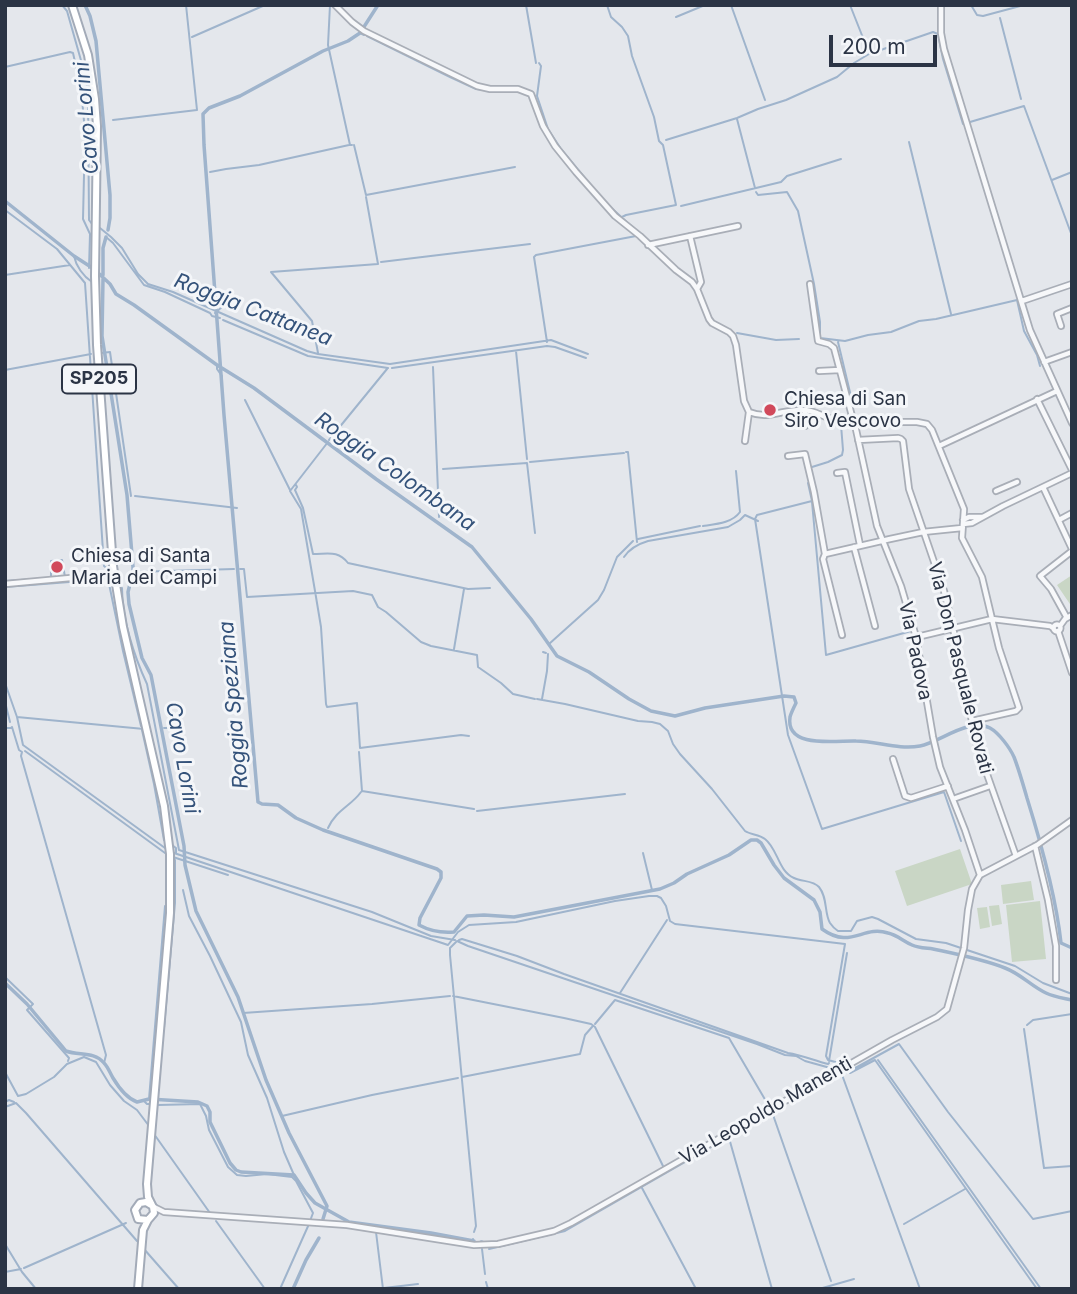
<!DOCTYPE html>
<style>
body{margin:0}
#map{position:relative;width:1077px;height:1294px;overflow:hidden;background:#e4e7ec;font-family:Inter,sans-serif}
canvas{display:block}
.frame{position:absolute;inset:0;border:7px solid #2b3445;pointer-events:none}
.scale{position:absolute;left:829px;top:35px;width:108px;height:32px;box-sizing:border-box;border:4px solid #2b3445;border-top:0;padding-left:9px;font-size:21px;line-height:24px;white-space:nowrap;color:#2b3445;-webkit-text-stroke:5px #f4f6f9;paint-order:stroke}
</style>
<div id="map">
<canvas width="1077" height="1294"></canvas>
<div class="frame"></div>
<div class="scale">200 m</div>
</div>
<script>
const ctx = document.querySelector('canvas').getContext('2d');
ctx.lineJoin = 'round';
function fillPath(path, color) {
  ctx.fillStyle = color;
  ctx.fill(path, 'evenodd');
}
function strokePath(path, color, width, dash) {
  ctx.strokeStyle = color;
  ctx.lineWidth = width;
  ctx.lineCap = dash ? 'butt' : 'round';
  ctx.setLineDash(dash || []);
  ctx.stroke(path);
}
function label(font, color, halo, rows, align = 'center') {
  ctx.font = font + ' Inter,sans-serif';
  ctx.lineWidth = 6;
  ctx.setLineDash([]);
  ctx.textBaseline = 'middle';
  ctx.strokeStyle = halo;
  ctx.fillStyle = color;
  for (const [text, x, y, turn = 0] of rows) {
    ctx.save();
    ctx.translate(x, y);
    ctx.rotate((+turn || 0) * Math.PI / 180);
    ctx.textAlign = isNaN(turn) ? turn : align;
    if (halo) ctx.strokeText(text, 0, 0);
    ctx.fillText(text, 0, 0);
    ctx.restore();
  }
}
fillPath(new Path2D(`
 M 1072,575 L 1072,607 L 1057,585 Z
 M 960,849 L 972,884 L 907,906 L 895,871 Z
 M 1031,881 L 1034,900 L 1003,904 L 1001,885 Z
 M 1040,901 L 1046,959 L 1012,962 L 1006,905 Z
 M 999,905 L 1002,924 L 992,926 L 989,906 Z
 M 987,907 L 990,927 L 980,929 L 977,908 Z`), '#c9d6c5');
strokePath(new Path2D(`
 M 62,5 L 67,11 L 86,78 L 88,96 L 89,220 L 92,224
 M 330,5 L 328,45 L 350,145 L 352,145
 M 526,5 L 536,63
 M 607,5 L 611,17 L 622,27 L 628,36 L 632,56 L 654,117 L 659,141 L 663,145 L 676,205 L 626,215 L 622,217
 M 731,5 L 765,100
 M 850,5 L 869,53
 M 971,5 L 977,15 L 983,16 L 1024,5
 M 676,17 L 705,5
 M 1000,18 L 1021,99
 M 360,33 L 364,35
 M 367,36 L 450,77 L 476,89 L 486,90
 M 192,37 L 265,5
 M 539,63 L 541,66 L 537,96 L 548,129 L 561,149 L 603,200
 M 5,67 L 70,52 L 73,53 L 81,88 L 85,132 L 83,219 L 90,234 L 89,268
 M 737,119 L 755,188
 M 113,120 L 197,110 L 186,5
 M 970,122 L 1024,106 L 1072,236
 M 666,140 L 737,118 L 758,109 L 786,100 L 837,77 L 854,63 L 869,54 L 933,32 L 938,34 L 943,59 L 963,124 L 965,123
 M 909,142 L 951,314
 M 354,145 L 366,195 L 515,167
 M 210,172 L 226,169 L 259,165 L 349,145
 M 1052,180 L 1072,172
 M 756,192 L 758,195 L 787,192 L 798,211 L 814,284 L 820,322 L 820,338 L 845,341 L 868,335 L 891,332 L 919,321 L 936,319 L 1017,300 L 1024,331 L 1037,355 L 1040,366
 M 607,204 L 639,233
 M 681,206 L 781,182 L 787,176 L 841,159
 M 5,210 L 57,249 L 85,283 L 104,566 L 109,570
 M 100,228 L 111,237 L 122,248 L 138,274 L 148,284 L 173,292 L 307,351 L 318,354 L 390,364 L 551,340 L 588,354
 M 106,237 L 113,243 L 144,285 L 165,292 L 210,313 L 212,316 L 220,318
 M 74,256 C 76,266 83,276 92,282
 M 381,262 L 530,244
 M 5,275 L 70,265
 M 215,313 L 223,306
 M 223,320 L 308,356 L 388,368
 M 737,333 L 776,340 L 799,339
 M 547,342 L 534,257 L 536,255 L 636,236
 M 838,342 L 853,405
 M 516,351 L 527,459
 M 101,353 L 110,352 L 131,496
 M 318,353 L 312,321 L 271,272 L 378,264 L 366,197
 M 217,365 L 217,369 L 222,376
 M 433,367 L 439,517
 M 392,368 L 547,346 L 555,347 L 586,358
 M 5,370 L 91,354
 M 245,400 L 290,490
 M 329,440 L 387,369
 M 328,442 L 290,491 L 301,509 L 315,591 L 321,627 L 326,704 L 327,707 L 357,703 L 360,748 L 461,735 L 469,736
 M 626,452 L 628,452 L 637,542
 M 530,462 L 624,453
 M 812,467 L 828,462 L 842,455 L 843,450 L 841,425
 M 443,469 L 527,463 L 535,533
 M 808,483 L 812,501 L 757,515 L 755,519 L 788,735 L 822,829 L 944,792 L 961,841
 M 296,485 L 297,487 L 295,490 L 303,508 L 313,554 C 328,554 338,550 348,563 L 468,589 L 490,588
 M 135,496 L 237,508
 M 812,502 L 826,655 L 911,631
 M 703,526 C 717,524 732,523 740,512 L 736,471
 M 638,539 L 700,526
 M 624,557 C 630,548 638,544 648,541 L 728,527 L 740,520 L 745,515 L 758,521
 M 240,569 L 244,569 L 247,597 L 353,591 L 372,595 L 378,607 L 386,612 L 421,642 L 431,646 L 477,655 L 478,667 L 501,683 L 513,694 L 535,699
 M 133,572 L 234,569
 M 5,581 L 51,578 L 51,561 L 62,560 L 65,577 L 67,577
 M 5,587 L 108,579 L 123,651 L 141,726
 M 122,588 C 122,619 134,656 147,684 L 179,850 L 372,912 L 431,936 L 455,940
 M 549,644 L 598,600 L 604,590 L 617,557 L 633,541
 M 454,649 L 464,589
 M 543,652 L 546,653
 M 5,683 L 17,717 L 144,729
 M 537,699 L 565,704 L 638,721 L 652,722 L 660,724 L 668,731 L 673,744 L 680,754 L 712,789 L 745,831 C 751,835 759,834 765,839 C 778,849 778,871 794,878 C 802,882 813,880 819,887 C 828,898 824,913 830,923 C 832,926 835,929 838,931 L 851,931 L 857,921 L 872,917 L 878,919 L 916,939 L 946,943 L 1015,966 L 1043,983 L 1072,994
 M 542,699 L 547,671 L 548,654
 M 5,702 L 10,722
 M 17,717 L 23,745 L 165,848
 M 5,728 L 11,728 L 12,727 L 19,750 L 22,752 L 21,756 L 106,1055 L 104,1063
 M 164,728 L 167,728
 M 142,730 L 154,784 L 164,840 L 166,841
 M 25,751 L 165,853
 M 359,752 L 362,791 L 474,809
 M 477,811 L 625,794
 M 328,828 C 336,810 351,806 361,792
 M 172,845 L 176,848 L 176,853
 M 174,853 L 448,945 L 458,932 L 469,925 L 516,922 L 615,901 L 649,896 L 657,896 L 661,898 L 666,906 L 670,921 L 675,924 L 845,944 L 826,1056 L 828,1060 L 843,1064
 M 643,853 L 652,890
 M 173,857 L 228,875
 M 183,890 L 189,916 L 210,956 L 241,1022 L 248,1055 L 267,1098 L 284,1152 L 294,1175
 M 459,940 L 462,939 L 517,956 L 564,974 L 788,1053 C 802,1055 815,1061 828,1064 L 829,1063
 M 457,941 L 468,946 L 757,1044 L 785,1055 L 796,1056 L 805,1061 L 834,1069
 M 456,942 L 450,948 L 450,955 L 476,1226 L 474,1232
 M 5,977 L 33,1004 L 27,1010 L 69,1058 L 68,1061
 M 620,993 L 667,920
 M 453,996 L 564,1018 L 591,1024 L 595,1027 L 663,1166
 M 243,1013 L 372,1004 L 450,996
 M 595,1024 L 615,1000 L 729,1038 L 770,1108
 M 1027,1025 L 1033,1020 L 1072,1014
 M 164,1028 L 175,903 L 175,860
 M 1024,1029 L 1044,1168 L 1072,1166
 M 878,1060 L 1041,1289
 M 829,1061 L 847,953
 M 847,1068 L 850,1073 L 875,1060 L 1037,1289
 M 5,1072 L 18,1096 L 26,1094 L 54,1077 L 67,1064 L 84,1057 L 96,1062 L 110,1085 L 124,1101 L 137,1110 L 149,1126
 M 841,1072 L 920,1289
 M 848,1072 L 899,1044 L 948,1112 L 1033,1219 L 1072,1211
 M 845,1073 L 846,1073
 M 462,1077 L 580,1054 L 585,1035 L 592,1027
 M 149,1099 L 165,906
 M 144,1101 L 147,1104 L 150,1104
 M 5,1102 L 9,1100 L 14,1102
 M 158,1105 L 200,1104 L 206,1116 L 209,1130 L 228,1167 L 237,1175 L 246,1176 L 267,1174 L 292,1177 L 296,1181 L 313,1213 L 310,1221
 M 5,1107 L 16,1103 L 26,1113 L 137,1241
 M 772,1112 L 831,1281
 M 282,1116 L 372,1095 L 458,1078
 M 154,1134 L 210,1213
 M 729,1138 L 772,1289
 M 642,1188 L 696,1289
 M 216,1221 L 265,1289
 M 904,1224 L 965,1189
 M 376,1232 L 383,1289
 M 402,1236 L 412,1237
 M 473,1241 L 473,1239
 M 5,1244 L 22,1272 L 36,1289
 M 144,1249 L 179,1289
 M 482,1249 L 485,1274
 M 489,1249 L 565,1231 L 767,1115
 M 24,1268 L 126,1223
 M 5,1272 L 21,1269
 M 486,1282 L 488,1289
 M 384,1288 L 418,1284
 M 280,1289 L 309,1224
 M 819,1289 L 854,1279`), '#9fb4cc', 2);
strokePath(new Path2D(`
 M 85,5 L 90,16 L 96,41 L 110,195 L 110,218 L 108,230
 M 378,5 L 360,33 L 348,41 L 323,51 L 240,96 L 209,108 L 203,114 L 204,145 L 224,415 L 258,802 L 262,804 L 278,805 L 296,818 L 323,830 L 437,869 L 441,872 L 441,878 L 420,918 L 419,925 C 430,931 442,933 454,932 L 467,916 L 484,915 L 514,917 L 660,889 L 674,883 L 687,874 L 729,855 L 751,840 L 757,840 L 761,843 L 774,865 L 784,878 L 814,900 L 820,912 L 822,929 C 851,950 862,925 888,933 C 897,935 903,941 912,945 C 918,948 926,948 933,949 C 956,954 982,959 1005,968 C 1021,974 1031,986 1046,993 C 1054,997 1063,998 1072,1000
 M 5,201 L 74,256 L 94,269 L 110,284 L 116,294 L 134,305 L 217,365 L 254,388 L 376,479 L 472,547 L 531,619 L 557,656 L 589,672 L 629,699 L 651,711 L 675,716 L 705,708 L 784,696 L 794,697 L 796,703 C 794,707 791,713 790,717 C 785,750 839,740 856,741 C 877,741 898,750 920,746 C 940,742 970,717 990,728 C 999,733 1010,748 1014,757 C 1019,770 1023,784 1027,798 C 1041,843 1056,897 1061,943 L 1072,948
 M 103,275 L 103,248 L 106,237
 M 103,279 L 102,336 L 127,495 L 133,567 L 133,572 L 128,592 L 129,604 L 142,658 L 151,675 L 184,846 L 185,865 L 196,911 L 238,997 L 266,1080 L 289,1133 L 327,1206 L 323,1219
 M 5,983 L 27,1004 L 66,1051 C 79,1056 94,1051 104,1063 C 108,1067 110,1073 113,1078 C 119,1088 126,1098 137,1102 L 149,1099 L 198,1102 L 207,1106 L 210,1112 L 210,1122 L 230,1163 L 236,1170 L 241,1172 L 294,1175 L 306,1193 L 315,1203 L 349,1222 L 431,1233 L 474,1241
 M 481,1242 L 482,1242
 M 293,1289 L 306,1260 L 319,1238`), '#9fb4cc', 3.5);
const minor = new Path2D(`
 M 335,5 L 352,22 L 364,31 L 477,86 L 490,89 L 518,89 L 531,94 L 543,126 L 555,146 L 576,172 L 615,216 L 640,236 L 676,270 L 692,282 L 697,289 L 709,319 L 712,323 L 729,332 L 733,336 L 736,345 L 744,401 L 749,412 C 769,420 783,409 803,410 C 813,410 820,415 829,418 C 836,421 844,421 851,422
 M 941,5 L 941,33 L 944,49 L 1030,330 L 1072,423
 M 690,236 L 701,282 L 697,289
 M 648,245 L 738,226
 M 810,284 L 818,341 L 829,344 L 834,348 L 853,420
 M 1022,301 L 1072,284
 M 1061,326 L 1057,314 L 1072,308
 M 1044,362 L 1072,352
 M 819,371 L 840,370
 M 1037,399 L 1072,470
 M 805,410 L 805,426
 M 857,422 L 917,422 L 927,424 L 932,430 L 964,509 L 962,538 L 982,577 L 992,619 L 1050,626 L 1053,628
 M 855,425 L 857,421 L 854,419 L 851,423 L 855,425 L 877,526 L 901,586 L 916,637 L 933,737 L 940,767 L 965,830 L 980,875
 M 858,440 L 898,438 L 901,439 L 903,441 L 909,489 L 944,591 L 953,628 L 977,746 L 1016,856
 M 745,441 L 749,412
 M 939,446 L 1057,391
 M 788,456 L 805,454 L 814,492 L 825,554 L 823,559 L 842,635
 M 837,473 L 845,472 L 860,545
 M 1043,487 L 1072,549
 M 996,491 L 1017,482
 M 963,520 L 969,517 L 982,517
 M 1059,520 L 1072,513
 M 963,524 L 972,523 L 1003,506 L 1072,473
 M 854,547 L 875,626
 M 825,554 L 890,539 L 923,532 L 962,528
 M 5,584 L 114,574
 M 1067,618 L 1051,589 L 1040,576 L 1072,551
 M1053.5 628a3.5 3.5 0 1 1 7 0a3.5 3.5 0 1 1-7 0Z
 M 1060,626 L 1065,619 L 1072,615
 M 1058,631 L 1072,673
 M 917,637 L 992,619 L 999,648 L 1019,708 L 1016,711 L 972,721
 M 893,759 L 905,796 L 911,798 L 948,786
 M 953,799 L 990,786
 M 1035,846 L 1048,900 L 1056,946 L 1056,980
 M 154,1207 L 164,1212 L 347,1225 L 474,1245 L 498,1244 L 554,1231 L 571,1223 L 892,1040 L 937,1017 L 947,1009 L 964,948 L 968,910 L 972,889 L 980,875 L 1037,845 L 1072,820`);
const major = new Path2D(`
 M 72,5 L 88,55 L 95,99 L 97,126 L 95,276 L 97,345 L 113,566 L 123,627 L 164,806 L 170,854 L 170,913 L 147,1184 L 148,1197 L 153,1207 L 154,1213 L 148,1220 L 143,1230 L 138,1289
 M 148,1220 L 138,1219 L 135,1210 L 140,1203 L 146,1202 L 151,1205`);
strokePath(minor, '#a9aeb7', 8);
strokePath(major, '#a3abb8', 10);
strokePath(minor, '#f7f8fa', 4.5);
strokePath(major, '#fff', 6);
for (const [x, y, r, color] of [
 [770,410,7,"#d1495b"],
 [57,567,7,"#d1495b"]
]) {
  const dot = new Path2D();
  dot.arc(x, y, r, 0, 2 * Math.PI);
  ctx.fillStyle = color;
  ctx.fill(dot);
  strokePath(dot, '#f4f6f9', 2.5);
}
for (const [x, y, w] of [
 [99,379,74]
]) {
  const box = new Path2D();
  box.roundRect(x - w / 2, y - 14.5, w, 29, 5);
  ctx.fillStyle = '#f4f6f9';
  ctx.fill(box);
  strokePath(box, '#2b3445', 2);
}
label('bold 18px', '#2b3445', null, [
 ["SP205",99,379]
]);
label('19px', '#2b3445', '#f4f6f9', [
 ["Chiesa di San",784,399],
 ["Siro Vescovo",784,421],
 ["Chiesa di Santa",71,556],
 ["Maria dei Campi",71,578]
], 'left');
label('19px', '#2b3445', '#f4f6f9', [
 ["Via Padova",915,651,78],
 ["Via Don Pasquale Rovati",960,668,76],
 ["Via Leopoldo Manenti",766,1111,-30]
]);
label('italic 21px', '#34527a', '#f4f6f9', [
 ["Cavo Lorini",87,118,-95],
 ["Roggia Cattanea",253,310,21],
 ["Roggia Colombana",395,472,35],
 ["Roggia Speziana",234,705,-95],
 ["Cavo Lorini",182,758,80]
]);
</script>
